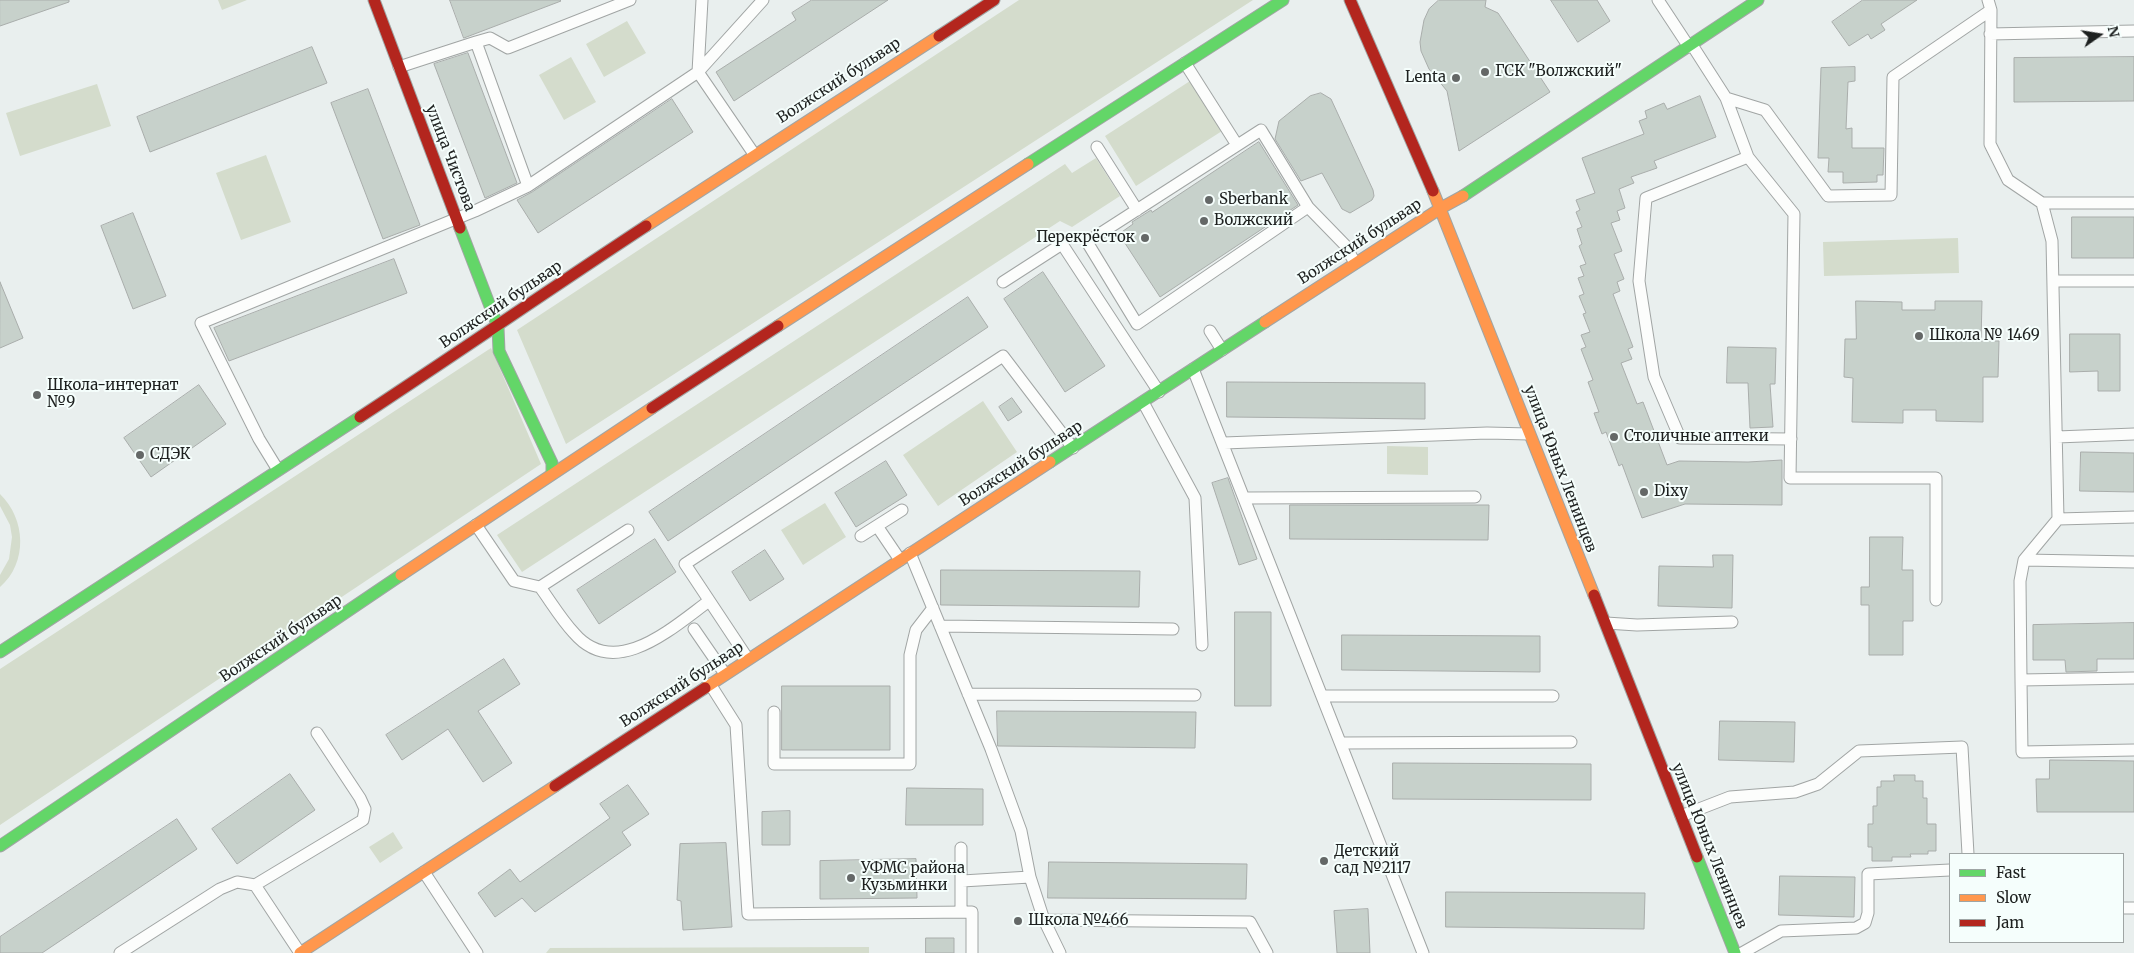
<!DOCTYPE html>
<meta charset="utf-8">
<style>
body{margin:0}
#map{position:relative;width:2134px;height:953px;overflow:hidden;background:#e9efee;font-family:Merriweather,serif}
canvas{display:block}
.legend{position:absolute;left:1949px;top:853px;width:175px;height:90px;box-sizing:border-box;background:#f5fefc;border:1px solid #9fa5a4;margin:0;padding:6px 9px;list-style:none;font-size:15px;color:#1d201f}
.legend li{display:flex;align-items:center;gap:10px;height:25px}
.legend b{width:25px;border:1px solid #9fa5a4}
.north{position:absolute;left:2074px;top:10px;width:50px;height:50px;-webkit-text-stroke:4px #f5fefc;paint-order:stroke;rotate:77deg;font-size:14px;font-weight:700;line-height:20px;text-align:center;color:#1d201f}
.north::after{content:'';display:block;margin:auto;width:18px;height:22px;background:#1d201f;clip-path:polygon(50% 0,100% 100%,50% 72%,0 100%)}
</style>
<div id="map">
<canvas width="2134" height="953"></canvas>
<ul class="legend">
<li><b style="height:6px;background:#63d668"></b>Fast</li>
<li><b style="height:6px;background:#ff974d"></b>Slow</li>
<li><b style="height:6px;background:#b3261e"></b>Jam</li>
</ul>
<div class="north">N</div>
</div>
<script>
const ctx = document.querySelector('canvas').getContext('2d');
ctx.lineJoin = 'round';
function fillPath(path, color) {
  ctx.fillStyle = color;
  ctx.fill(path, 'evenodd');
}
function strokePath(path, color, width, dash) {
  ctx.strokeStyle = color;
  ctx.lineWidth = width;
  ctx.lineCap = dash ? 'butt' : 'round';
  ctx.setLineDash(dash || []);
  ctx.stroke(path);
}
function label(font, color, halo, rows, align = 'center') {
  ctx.font = font + ' Merriweather,serif';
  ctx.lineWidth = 4;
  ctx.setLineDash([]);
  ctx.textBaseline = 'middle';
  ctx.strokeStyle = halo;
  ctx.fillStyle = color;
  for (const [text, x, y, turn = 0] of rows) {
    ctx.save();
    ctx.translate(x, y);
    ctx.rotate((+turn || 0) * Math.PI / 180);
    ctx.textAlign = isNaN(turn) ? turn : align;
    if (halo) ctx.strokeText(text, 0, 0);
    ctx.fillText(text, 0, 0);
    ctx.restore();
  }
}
fillPath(new Path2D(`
 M 218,0 L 247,0 L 222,10 Z
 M 1019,0 L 1253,0 L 566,444 L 517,330 Z
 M 627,21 L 646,53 L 604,77 L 586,44 Z
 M 571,57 L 596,102 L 564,120 L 539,75 Z
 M 1190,81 L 1222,131 L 1136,186 L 1105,136 Z
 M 97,84 L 111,126 L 20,156 L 6,113 Z
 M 266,155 L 291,222 L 241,240 L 216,173 Z
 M 1096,158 L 1120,196 L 1072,227 L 1060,221 L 522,572 L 497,535 L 1065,164 L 1072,173 Z
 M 1958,238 L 1959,273 L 1824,276 L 1823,242 Z
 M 491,348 L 541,464 L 0,825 L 0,669 Z
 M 983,401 L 1017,452 L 938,506 L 903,455 Z
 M 1387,446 L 1428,447 L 1428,475 L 1387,474 Z
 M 0,494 C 26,519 28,563 0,587 L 0,575 L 9,559 L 12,537 L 10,525 L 0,506 Z
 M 825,503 L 846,537 L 803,565 L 781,530 Z
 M 393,832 L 403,848 L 380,863 L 369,847 Z
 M 550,948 L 869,947 L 869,953 L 546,953 Z`), '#d4dccc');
const building = new Path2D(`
 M 0,0 L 69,0 L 69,2 L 0,26 Z
 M 450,0 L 560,0 L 561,1 L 464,38 Z
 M 812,0 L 888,0 L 734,101 L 716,72 L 796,20 L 792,13 Z
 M 1439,0 L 1486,0 L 1485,7 L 1498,13 L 1550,92 L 1459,151 L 1447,91 L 1429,69 L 1421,51 L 1420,42 L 1424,20 L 1429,9 Z
 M 1551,0 L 1597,0 L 1610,21 L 1578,42 Z
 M 1863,0 L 1917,0 L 1881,24 L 1885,30 L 1871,39 L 1868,34 L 1849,46 L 1832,22 Z
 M 312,47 L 327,83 L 150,152 L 137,117 Z
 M 468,53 L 517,183 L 485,198 L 434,64 Z
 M 2134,57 L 2134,101 L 2014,102 L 2014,58 Z
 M 1855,67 L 1855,81 L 1848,82 L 1846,129 L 1852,128 L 1852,148 L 1884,148 L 1883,175 L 1877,175 L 1877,182 L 1843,183 L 1843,172 L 1828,172 L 1829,158 L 1818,158 L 1821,68 Z
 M 368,89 L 420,225 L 383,239 L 331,103 Z
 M 1321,93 L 1331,99 L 1373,190 L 1374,196 L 1372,200 L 1350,213 L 1342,209 L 1322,173 L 1301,181 L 1275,139 L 1279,121 L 1310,96 Z
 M 1700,96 L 1716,137 L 1654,161 L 1657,168 L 1631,177 L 1634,183 L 1619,189 L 1625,208 L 1617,211 L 1620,220 L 1611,223 L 1622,251 L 1614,254 L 1624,279 L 1617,282 L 1620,291 L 1613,294 L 1633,347 L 1628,349 L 1632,359 L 1621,363 L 1637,404 L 1643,402 L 1667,465 L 1679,461 L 1748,462 L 1782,460 L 1782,505 L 1685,504 L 1642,518 L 1622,464 L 1619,466 L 1606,432 L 1602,434 L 1594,413 L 1599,412 L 1588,382 L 1593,380 L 1581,349 L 1586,347 L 1581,335 L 1590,332 L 1583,314 L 1586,313 L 1579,296 L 1584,294 L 1578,278 L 1584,276 L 1580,266 L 1586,264 L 1579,246 L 1582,244 L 1577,229 L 1582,227 L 1576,212 L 1580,210 L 1576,200 L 1595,193 L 1582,158 L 1644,134 L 1639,121 L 1647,118 L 1645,111 L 1664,103 L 1667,109 Z
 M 672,99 L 693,132 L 538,233 L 517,200 L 532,192 Z
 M 1259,142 L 1298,205 L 1160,297 L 1119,234 L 1133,224 L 1132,222 L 1151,210 L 1152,212 Z
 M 133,213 L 166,296 L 133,309 L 101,226 Z
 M 2072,217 L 2134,217 L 2134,258 L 2072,258 Z
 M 394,259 L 407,293 L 229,361 L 214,328 Z
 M 1043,272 L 1105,366 L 1065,392 L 1004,299 Z
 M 0,282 L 23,338 L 0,348 Z
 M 968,297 L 988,327 L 668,541 L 649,512 Z
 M 1856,301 L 1902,302 L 1902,310 L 1935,310 L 1935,301 L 1982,301 L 1981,341 L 1999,341 L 1998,377 L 1983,377 L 1983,422 L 1936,421 L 1936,410 L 1903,410 L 1903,423 L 1852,422 L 1853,378 L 1844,377 L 1845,339 L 1856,339 Z
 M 2070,334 L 2120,334 L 2120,391 L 2098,391 L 2098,371 L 2070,372 Z
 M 1728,347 L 1776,348 L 1775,384 L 1770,384 L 1773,427 L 1750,428 L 1748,383 L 1727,383 Z
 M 1227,382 L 1425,383 L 1425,419 L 1227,417 Z
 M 199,385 L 226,424 L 151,477 L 124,438 Z
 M 1012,398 L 1022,412 L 1008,421 L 999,407 Z
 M 2081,452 L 2134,453 L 2134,492 L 2080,491 Z
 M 886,461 L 907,495 L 856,527 L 835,493 Z
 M 1228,478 L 1257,559 L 1239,565 L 1212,483 Z
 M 1290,505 L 1489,505 L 1488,540 L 1290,539 Z
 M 1870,537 L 1903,537 L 1902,570 L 1913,570 L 1913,621 L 1903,621 L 1903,655 L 1869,655 L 1869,605 L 1861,605 L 1861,587 L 1869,587 Z
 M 655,539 L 676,572 L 599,624 L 577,590 Z
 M 765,550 L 784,579 L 750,601 L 732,572 Z
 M 1713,555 L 1733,555 L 1732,608 L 1658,606 L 1659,566 L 1713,567 Z
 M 941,570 L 1140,571 L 1139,607 L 941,605 Z
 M 1235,612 L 1271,612 L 1271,706 L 1235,706 Z
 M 2134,623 L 2134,659 L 2097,659 L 2097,671 L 2066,672 L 2065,660 L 2033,660 L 2033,625 Z
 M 1342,635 L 1540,636 L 1540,672 L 1342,670 Z
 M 504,659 L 520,684 L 478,711 L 512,763 L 483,782 L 448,729 L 402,760 L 386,735 Z
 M 782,686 L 890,686 L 890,750 L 782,750 Z
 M 997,711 L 1196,712 L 1195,748 L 998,746 Z
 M 1720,721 L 1795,722 L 1794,762 L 1719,760 Z
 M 2050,760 L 2134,761 L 2134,812 L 2037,812 L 2036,779 L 2049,779 Z
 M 1393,763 L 1591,764 L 1591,800 L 1393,799 Z
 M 290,774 L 315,810 L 237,864 L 212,829 Z
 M 1894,775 L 1915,775 L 1915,781 L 1923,781 L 1923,798 L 1927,798 L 1927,824 L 1936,824 L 1936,851 L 1928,851 L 1928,854 L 1910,854 L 1911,857 L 1892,857 L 1892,861 L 1872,861 L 1872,847 L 1868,847 L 1868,824 L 1873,824 L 1873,806 L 1877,806 L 1877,787 L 1881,787 L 1881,781 L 1894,781 Z
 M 628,785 L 649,814 L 622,832 L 631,845 L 535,912 L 522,898 L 495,917 L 478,893 L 510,869 L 520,882 L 610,818 L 600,804 Z
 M 907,788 L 983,789 L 983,825 L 906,825 Z
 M 790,811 L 790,845 L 762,845 L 762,812 Z
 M 177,819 L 197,849 L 42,953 L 0,953 L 0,937 Z
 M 726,843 L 732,927 L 683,930 L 681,901 L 677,900 L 680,844 Z
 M 916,859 L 917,898 L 820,899 L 820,861 Z
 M 1049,862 L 1247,864 L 1246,899 L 1048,898 Z
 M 1780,876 L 1855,877 L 1854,917 L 1779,915 Z
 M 1446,892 L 1645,893 L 1644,929 L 1446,927 Z
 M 1368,909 L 1370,953 L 1337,953 L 1334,911 Z
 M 926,938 L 954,938 L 954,953 L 926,953 Z`);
fillPath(building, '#c7d1cb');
strokePath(building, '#a9adab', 1);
const lane = new Path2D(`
 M 702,0 L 698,72 L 754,154
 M 1658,0 L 1689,47
 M 1988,0 L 1991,10 L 1990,144 L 2008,180 L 2042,203 L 2052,241 L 2058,519 L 2024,560 L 2020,581 L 2021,680 L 2134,678
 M 1990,34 L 2134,31
 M 476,42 L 490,38 L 508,48 L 630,0
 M 1692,45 L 1726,98 L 1748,157 L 1646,198 L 1639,281 L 1654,377 L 1680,438 L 1791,439
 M 1185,63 L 1237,145
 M 1726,98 L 1765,110 L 1828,196 L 1891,195 L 1893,77 L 1991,10
 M 1097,147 L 1137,210
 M 1748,157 L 1794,214 L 1790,478 L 1936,478 L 1936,600
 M 528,186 L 698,72 L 763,0
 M 2042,203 L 2134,203
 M 1308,207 L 1137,324 L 1087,242 L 1261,130 L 1308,207 L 1345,245 L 1355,263
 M 2053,281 L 2134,281
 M 1003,282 L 1062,244 L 1159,392
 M 1210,331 L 1222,350
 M 1193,369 L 1423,953
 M 1143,402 L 1195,498 L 1202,645
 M 2057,437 L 2134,434
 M 1224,443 L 1487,433 L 1529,434
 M 278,470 L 259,439 L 201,323 L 475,211 L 528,186 L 476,42 L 399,67
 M 1245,498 L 1475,497
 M 2058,519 L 2134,517
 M 476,525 L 514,581 L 540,587
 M 877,526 L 900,560
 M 628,530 L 540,587 C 551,602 561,619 574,633 C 615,681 672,628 709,601
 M 861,536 L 902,510
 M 910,553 L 991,749 L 1021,831 L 1030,877 L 1044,920 L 1060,953
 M 2024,560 L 2134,562
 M 1606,623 L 1637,625 L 1732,622
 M 940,626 L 1173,629
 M 694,629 L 725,674
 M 748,659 L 685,564 L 1003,356 L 1073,448
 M 2021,680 L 2022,752 L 2134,750
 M 710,684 L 736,725 L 748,914 L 972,912 L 972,953
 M 968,694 L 1195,695
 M 1322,696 L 1553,696
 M 774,712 L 774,764 L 910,764 L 910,655 L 916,630 L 933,608
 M 1341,743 L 1571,742
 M 1681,816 L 1730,797 L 1795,792 L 1818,784 L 1859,751 L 1962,747 L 1968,854
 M 424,872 L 477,953
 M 962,881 L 1030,877
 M 255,885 L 363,820 L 365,809 L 360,798 L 317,733
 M 2123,908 L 2134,908
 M 961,912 L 961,848
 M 1044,920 L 1250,922 L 1267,953
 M 120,953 L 220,889 L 237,882 L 255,885 L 300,953
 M 1742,953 L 1781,931 L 1856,928 L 1865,923 L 1868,913 L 1868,874 L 1950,870`);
const fast = new Path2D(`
 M 1028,164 L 1283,0
 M 1463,196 L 1758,0
 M 460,228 L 498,327 L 499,351 L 552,463 L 552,474
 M 1050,462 L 1265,322
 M 0,652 L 360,417
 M 0,846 L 401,575
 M 1697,857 L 1735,953`);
const slow = new Path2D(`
 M 1433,191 L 1594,595
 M 646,226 L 939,36
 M 1265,322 L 1441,208 L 1463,196
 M 778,326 L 1028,164
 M 401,575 L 652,408
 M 705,688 L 1050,462
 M 300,953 L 555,786`);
const jam = new Path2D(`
 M 374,0 L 460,228
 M 1350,0 L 1433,191
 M 939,36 L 994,0
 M 652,408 L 778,326
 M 360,417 C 456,354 550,289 646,226
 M 1594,595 L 1697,857
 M 555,786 L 705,688`);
strokePath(lane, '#a1a5a4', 13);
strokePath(fast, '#a1a5a4', 13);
strokePath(slow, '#a1a5a4', 13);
strokePath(jam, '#a1a5a4', 13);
strokePath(lane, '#fcfdfc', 11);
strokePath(fast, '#63d668', 11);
strokePath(slow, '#ff974d', 11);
strokePath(jam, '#b3261e', 11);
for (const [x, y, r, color] of [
 [1485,72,5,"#646867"],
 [1456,78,5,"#646867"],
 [1209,200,5,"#646867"],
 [1204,221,5,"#646867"],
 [1145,238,5,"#646867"],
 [1919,336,5,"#646867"],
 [37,395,5,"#646867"],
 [1614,437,5,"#646867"],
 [140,455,5,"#646867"],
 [1644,492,5,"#646867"],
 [1324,861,5,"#646867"],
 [851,878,5,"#646867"],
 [1018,921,5,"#646867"]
]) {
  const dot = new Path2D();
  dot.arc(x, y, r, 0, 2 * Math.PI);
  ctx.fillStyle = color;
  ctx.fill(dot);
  strokePath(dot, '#f5fefc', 2);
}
label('15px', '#1d201f', '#f5fefc', [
 ["ГСК \"Волжский\"",1495,72],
 ["Lenta",1446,78,"right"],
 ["Sberbank",1219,200],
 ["Волжский",1214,221],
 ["Перекрёсток",1135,238,"right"],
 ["Школа № 1469",1929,336],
 ["Школа-интернат",47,386],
 ["№9",47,403],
 ["Столичные аптеки",1624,437],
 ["СДЭК",150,455],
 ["Dixy",1654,492],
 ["Детский",1334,852],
 ["сад №2117",1334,869],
 ["УФМС района",861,869],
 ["Кузьминки",861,886],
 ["Школа №466",1028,921]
], 'left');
label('15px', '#1d201f', '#f5fefc', [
 ["Волжский бульвар",839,81,-33],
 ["улица Чистова",450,158,69],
 ["Волжский бульвар",1360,242,-33],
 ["Волжский бульвар",501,305,-34],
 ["Волжский бульвар",1021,464,-33],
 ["улица Юных Ленинцев",1560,469,69],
 ["Волжский бульвар",281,639,-34],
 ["Волжский бульвар",682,685,-33],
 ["улица Юных Ленинцев",1709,846,68]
]);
</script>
